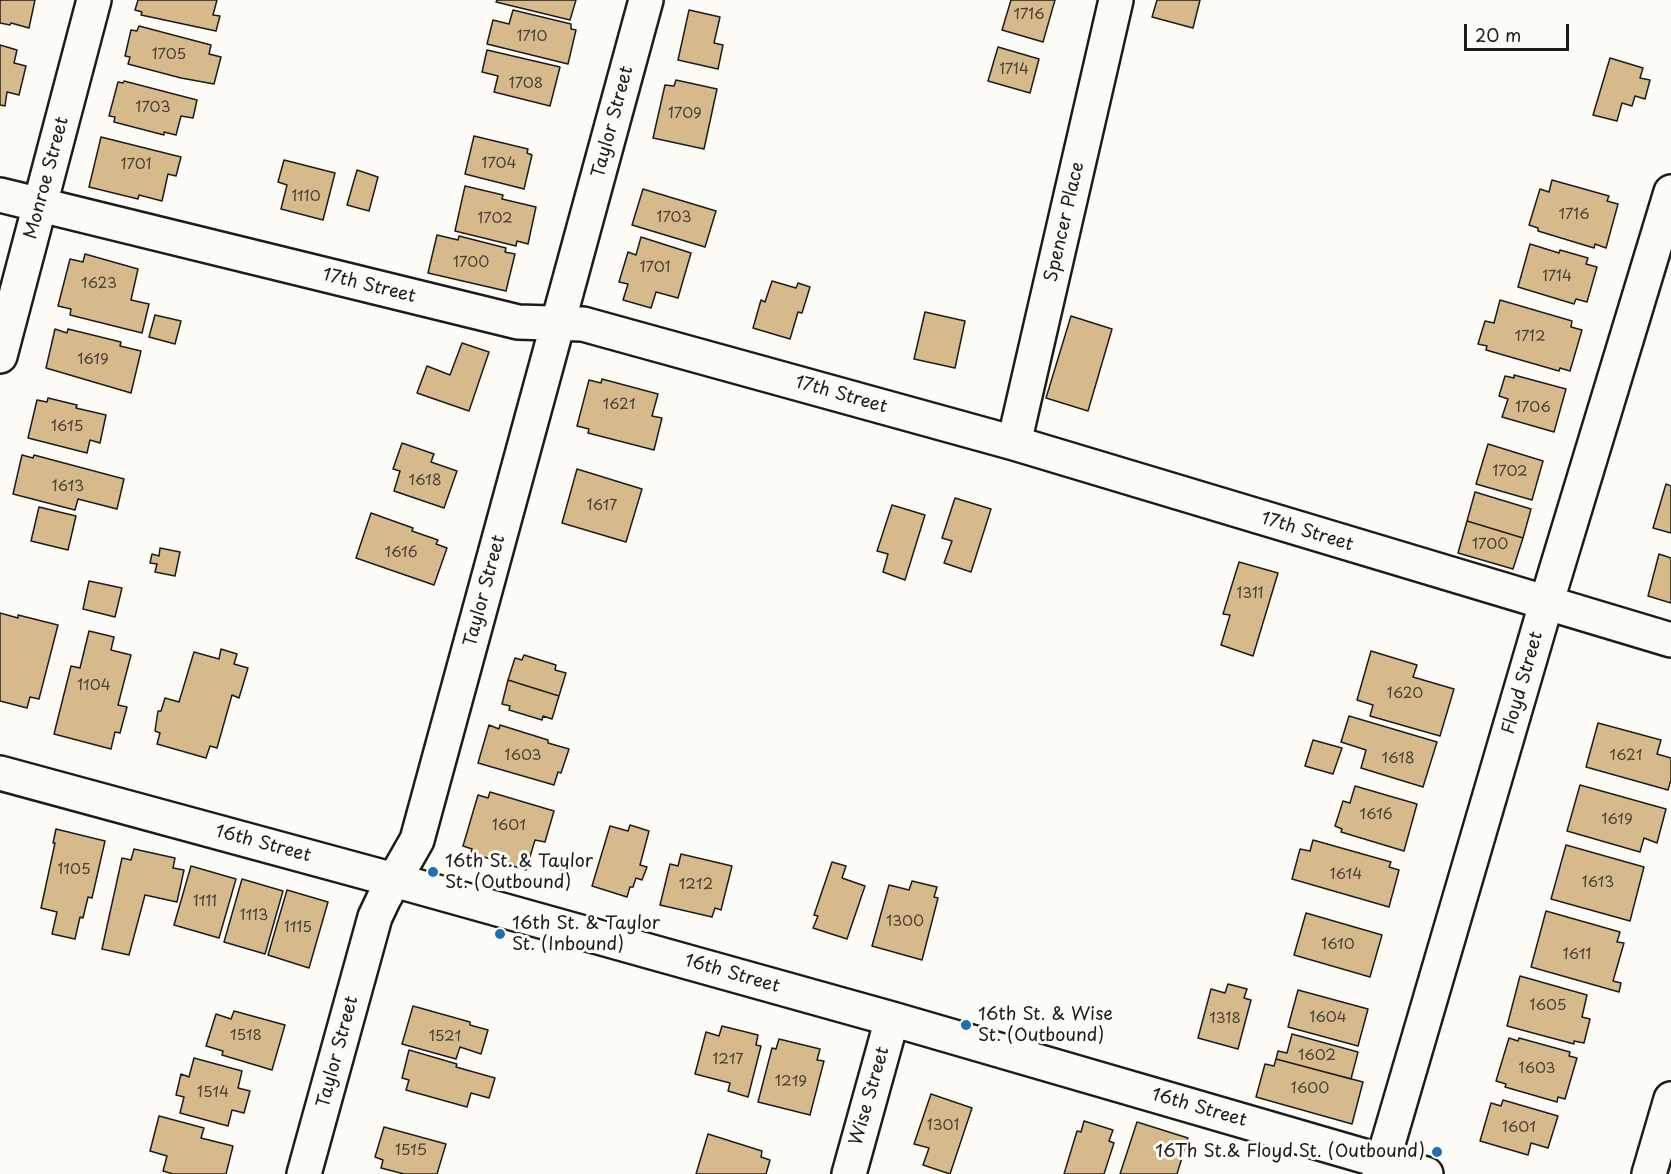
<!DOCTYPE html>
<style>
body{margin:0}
#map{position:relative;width:1671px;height:1174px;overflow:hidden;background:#fdfcf7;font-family:"Playpen Sans",sans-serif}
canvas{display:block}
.scale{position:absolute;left:1464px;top:24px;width:105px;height:27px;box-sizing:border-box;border:3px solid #1c1c1c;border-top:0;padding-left:8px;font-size:18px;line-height:21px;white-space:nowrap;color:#1c1c1c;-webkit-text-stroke:4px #fdfcf7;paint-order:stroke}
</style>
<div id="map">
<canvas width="1671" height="1174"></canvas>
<div class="scale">20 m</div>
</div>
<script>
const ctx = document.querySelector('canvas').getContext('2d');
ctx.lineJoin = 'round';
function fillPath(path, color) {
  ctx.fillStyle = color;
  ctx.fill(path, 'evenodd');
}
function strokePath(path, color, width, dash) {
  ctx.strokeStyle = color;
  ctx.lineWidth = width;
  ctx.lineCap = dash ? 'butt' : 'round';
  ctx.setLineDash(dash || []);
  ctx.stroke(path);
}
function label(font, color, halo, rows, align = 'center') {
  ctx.font = font + ' "Playpen Sans",sans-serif';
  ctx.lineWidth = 6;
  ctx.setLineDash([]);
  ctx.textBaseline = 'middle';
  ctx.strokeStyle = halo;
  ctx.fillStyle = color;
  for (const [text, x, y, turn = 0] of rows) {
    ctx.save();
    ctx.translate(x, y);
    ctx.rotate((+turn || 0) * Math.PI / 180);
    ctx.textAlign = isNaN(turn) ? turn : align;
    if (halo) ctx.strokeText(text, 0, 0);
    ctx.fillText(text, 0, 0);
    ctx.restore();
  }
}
const building = new Path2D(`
 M 0,0 L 35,0 L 29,28 L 11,23 L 10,25 L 0,23 Z
 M 138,0 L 217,0 L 213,15 L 220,16 L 216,31 L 141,15 L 142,12 L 135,10 Z
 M 497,0 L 576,0 L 570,20 L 496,2 Z
 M 1011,0 L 1055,0 L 1043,42 L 1002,30 Z
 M 1157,0 L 1200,0 L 1193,28 L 1152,17 Z
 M 513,10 L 571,24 L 571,29 L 576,30 L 568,64 L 487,44 L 493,20 L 509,24 Z
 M 689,10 L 720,17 L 714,43 L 723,45 L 718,69 L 678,60 Z
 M 139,26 L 211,45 L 209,54 L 221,57 L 214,84 L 181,78 L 128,64 L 130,57 L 125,56 L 131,30 L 137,31 Z
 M 0,45 L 17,50 L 14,63 L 26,66 L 19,95 L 7,92 L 5,106 L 0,105 Z
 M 998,47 L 1039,59 L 1030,93 L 988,81 Z
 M 487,50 L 560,67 L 550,106 L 494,92 L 498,76 L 482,72 Z
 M 1610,58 L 1643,68 L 1640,78 L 1650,80 L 1645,99 L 1635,96 L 1632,106 L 1622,103 L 1617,121 L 1593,115 Z
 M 676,80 L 717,89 L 704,149 L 653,138 L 665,85 L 674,86 Z
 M 124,81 L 197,100 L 193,118 L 181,116 L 176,135 L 164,132 L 164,135 L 114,122 L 115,117 L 109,116 L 118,82 L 123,83 Z
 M 474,136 L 528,149 L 527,153 L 532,155 L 524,189 L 465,174 Z
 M 101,137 L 181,157 L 176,176 L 168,174 L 162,201 L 139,195 L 138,199 L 89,187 Z
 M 284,160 L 335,173 L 323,220 L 281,209 L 287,185 L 278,182 Z
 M 357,170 L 378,177 L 369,211 L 347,205 Z
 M 1552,180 L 1609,196 L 1607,201 L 1618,204 L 1606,248 L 1595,244 L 1594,248 L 1538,231 L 1538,228 L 1529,225 L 1540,189 L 1549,192 Z
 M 465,186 L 503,195 L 502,199 L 536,207 L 528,244 L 517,241 L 516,246 L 455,231 Z
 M 643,189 L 716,211 L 705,247 L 632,225 Z
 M 437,235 L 458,240 L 459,236 L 506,248 L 505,252 L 515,254 L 506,291 L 428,273 Z
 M 641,237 L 691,253 L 678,298 L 656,292 L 651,308 L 623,300 L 628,284 L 619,282 L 628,252 L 636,255 Z
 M 1530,244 L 1559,253 L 1560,250 L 1588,258 L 1586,264 L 1597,267 L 1587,302 L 1576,299 L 1574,304 L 1518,287 Z
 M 85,254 L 138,269 L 131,300 L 149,304 L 142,333 L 70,315 L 71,309 L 58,306 L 70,259 L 83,262 Z
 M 772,281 L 796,288 L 798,283 L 810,287 L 802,313 L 798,312 L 790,339 L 753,328 L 761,300 L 765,302 Z
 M 1500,300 L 1572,321 L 1571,327 L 1582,330 L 1570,371 L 1560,368 L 1559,371 L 1486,350 L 1487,346 L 1478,344 L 1485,321 L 1494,323 Z
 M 925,312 L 965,321 L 955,368 L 914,359 Z
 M 155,315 L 181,321 L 175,344 L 149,337 Z
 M 1071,316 L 1112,329 L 1088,411 L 1046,398 Z
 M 55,329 L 67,333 L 68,329 L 121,342 L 120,346 L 141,351 L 131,393 L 46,368 Z
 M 462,343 L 489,352 L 469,411 L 417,393 L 427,366 L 450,375 Z
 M 1514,375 L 1566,389 L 1554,432 L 1502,417 L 1508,399 L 1499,396 L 1505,376 L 1514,378 Z
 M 602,379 L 658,394 L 652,416 L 662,418 L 654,450 L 588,433 L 589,429 L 577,426 L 589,380 L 601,383 Z
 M 48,398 L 77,405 L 76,408 L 106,415 L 100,443 L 90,440 L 87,453 L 28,438 L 37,400 L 47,402 Z
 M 402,443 L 434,454 L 431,462 L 457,471 L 444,508 L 394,491 L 400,471 L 393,469 Z
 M 1488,444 L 1543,461 L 1532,500 L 1476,484 Z
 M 22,455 L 33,458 L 34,455 L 124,479 L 117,509 L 78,499 L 75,510 L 13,494 Z
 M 577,469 L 642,489 L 626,542 L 562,523 Z
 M 1666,484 L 1671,486 L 1671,533 L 1653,528 Z
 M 1475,492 L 1531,509 L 1523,538 L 1467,521 Z
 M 955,498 L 991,509 L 971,572 L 944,563 L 952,541 L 942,538 Z
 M 892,505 L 925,515 L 905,580 L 883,572 L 888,554 L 877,551 Z
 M 39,507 L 76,516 L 68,550 L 31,541 Z
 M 371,513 L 413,528 L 412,531 L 438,540 L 436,544 L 447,548 L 434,585 L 356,558 Z
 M 1467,521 L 1523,538 L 1513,569 L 1458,553 Z
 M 160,548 L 180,552 L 175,576 L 155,572 L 157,564 L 150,563 L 152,554 L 159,556 Z
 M 1659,554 L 1671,558 L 1671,603 L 1648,596 Z
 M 1239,562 L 1278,573 L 1253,656 L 1221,645 L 1230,615 L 1223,614 Z
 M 89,581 L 122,588 L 115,617 L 83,609 Z
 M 0,613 L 18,618 L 18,615 L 58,625 L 39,699 L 30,697 L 27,708 L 0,701 Z
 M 89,631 L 114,637 L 111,650 L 131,655 L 118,705 L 127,707 L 120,733 L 115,732 L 111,749 L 54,734 L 71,666 L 80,668 Z
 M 221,649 L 237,654 L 234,664 L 248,668 L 239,698 L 232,695 L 217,748 L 210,746 L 206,758 L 157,744 L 160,733 L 155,731 L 158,711 L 161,711 L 165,698 L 179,702 L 194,652 L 219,659 Z
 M 1371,651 L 1417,665 L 1413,677 L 1454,689 L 1440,736 L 1370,716 L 1373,705 L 1357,700 Z
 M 524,655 L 556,665 L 555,670 L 566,673 L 559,696 L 508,680 L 515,658 L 522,660 Z
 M 508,680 L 559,696 L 552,719 L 543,716 L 542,720 L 509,710 L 510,706 L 502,704 Z
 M 1349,716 L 1437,742 L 1423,787 L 1361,768 L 1366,750 L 1341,742 Z
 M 1598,723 L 1661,740 L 1657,754 L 1671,758 L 1671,780 L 1668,790 L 1586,767 Z
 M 489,725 L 499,729 L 500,725 L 548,740 L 548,743 L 569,749 L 561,773 L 558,772 L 554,785 L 478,763 Z
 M 1313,740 L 1342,748 L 1333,774 L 1305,766 Z
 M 1580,785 L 1666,809 L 1657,843 L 1644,838 L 1640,852 L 1567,831 Z
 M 1355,786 L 1417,804 L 1404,851 L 1341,832 L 1342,829 L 1335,826 L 1343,801 L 1350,803 Z
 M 490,792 L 554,811 L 545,842 L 535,840 L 526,870 L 471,853 L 472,849 L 463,846 L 478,795 L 488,798 Z
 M 630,825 L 649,831 L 640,865 L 647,867 L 642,880 L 636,878 L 633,887 L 630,887 L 627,897 L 592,886 L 610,826 L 628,831 Z
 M 56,829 L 105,841 L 92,898 L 88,897 L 83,918 L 80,917 L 75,939 L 52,934 L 57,912 L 41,908 L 55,843 L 53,843 Z
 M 1313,840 L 1391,862 L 1389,867 L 1399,870 L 1389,907 L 1292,879 L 1300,849 L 1310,851 Z
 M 1566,845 L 1644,867 L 1630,921 L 1551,899 Z
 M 134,849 L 175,858 L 173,868 L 184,870 L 177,902 L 145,895 L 129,955 L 102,949 L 122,858 L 131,860 Z
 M 681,854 L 732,866 L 721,910 L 715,908 L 712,917 L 660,905 L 670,864 L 678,866 Z
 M 832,862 L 846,866 L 842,878 L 865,886 L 847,939 L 813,928 L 818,916 L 814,915 Z
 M 191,866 L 236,879 L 219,938 L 174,925 Z
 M 242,879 L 283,891 L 265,954 L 224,942 Z
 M 912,881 L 937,887 L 934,897 L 938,898 L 922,960 L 872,946 L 889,885 L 909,890 Z
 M 287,890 L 328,902 L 309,968 L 268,955 Z
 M 1546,911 L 1620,932 L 1617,942 L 1624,943 L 1613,981 L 1621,983 L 1619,992 L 1531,967 Z
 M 1306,913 L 1382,935 L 1370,977 L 1294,955 Z
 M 1520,976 L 1587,995 L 1582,1017 L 1590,1019 L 1584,1043 L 1574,1041 L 1574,1044 L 1507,1026 Z
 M 1228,984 L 1247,989 L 1244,998 L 1251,1000 L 1238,1049 L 1198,1038 L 1211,989 L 1225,993 Z
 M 1298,990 L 1368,1009 L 1358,1046 L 1288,1027 Z
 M 413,1006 L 470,1022 L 470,1025 L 488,1030 L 481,1054 L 460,1047 L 456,1059 L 402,1044 Z
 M 234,1011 L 285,1025 L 272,1070 L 222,1055 L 223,1051 L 206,1046 L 216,1014 L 231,1019 Z
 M 722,1026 L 758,1035 L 756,1045 L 761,1046 L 748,1097 L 728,1091 L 730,1083 L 695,1074 L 706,1032 L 719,1036 Z
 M 1292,1034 L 1358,1052 L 1351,1079 L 1276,1059 L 1278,1051 L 1287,1053 Z
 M 1509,1038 L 1518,1041 L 1519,1038 L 1570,1052 L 1569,1056 L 1577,1058 L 1565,1099 L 1558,1097 L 1557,1102 L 1505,1087 L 1506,1084 L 1496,1081 Z
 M 779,1039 L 820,1049 L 817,1060 L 824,1061 L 810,1115 L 758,1102 L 772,1048 L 776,1049 Z
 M 409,1050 L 457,1064 L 456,1067 L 495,1078 L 489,1098 L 471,1093 L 467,1107 L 406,1090 L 409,1080 L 402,1078 Z
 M 194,1058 L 242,1071 L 238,1088 L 250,1091 L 244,1113 L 232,1110 L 228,1126 L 180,1113 L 184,1097 L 176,1095 L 181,1074 L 189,1077 Z
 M 1276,1059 L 1363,1082 L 1352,1124 L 1256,1097 L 1265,1064 L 1274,1066 Z
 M 931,1094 L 972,1108 L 950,1174 L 923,1165 L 929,1148 L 914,1144 Z
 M 1503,1100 L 1558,1116 L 1548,1148 L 1531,1143 L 1528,1155 L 1480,1141 L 1491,1103 L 1501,1106 Z
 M 159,1116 L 204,1128 L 201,1138 L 233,1146 L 226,1174 L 173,1174 L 163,1171 L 167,1156 L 150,1151 Z
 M 1084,1121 L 1113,1130 L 1109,1141 L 1114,1143 L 1104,1174 L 1064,1174 L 1077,1131 L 1081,1132 Z
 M 1137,1122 L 1188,1138 L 1177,1174 L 1120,1174 Z
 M 384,1127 L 446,1144 L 437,1174 L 404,1174 L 381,1168 L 383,1160 L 375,1157 Z
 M 708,1134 L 762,1151 L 761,1157 L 770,1160 L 766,1174 L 696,1174 Z`);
fillPath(building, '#d6ba8b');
strokePath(building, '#1c1c1c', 1.5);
const minor = new Path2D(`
 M 0,195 L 518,322 L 583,324 L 1014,443 L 1671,640
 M 0,356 L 94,0
 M 1014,443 L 1116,0
 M 0,773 L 394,880 L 892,1019 L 1426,1174
 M 304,1174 L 375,917 L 384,898 L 417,840 L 646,0
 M 849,1174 L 892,1019
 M 1379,1174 L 1546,604 L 1671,192
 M 1649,1174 L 1671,1099`);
strokePath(minor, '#1c1c1c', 38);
strokePath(minor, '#fdfcf7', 33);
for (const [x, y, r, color] of [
 [433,872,6,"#1f6fb2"],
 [500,934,6,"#1f6fb2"],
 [966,1025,6,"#1f6fb2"],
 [1437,1152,6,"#1f6fb2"]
]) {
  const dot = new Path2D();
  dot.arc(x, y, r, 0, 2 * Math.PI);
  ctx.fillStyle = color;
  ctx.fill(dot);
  strokePath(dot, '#fdfcf7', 2);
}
label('15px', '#4a4438', null, [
 ["1716",1029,15],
 ["1710",532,37],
 ["1705",169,55],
 ["1714",1014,70],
 ["1708",526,84],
 ["1703",153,108],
 ["1709",685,114],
 ["1704",499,164],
 ["1701",136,165],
 ["1110",306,197],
 ["1716",1574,215],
 ["1703",674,218],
 ["1702",495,219],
 ["1700",471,263],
 ["1701",655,268],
 ["1714",1557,277],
 ["1623",99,284],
 ["1712",1530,337],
 ["1619",93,360],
 ["1621",619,405],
 ["1706",1533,408],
 ["1615",67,427],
 ["1702",1510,472],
 ["1618",425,481],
 ["1613",68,487],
 ["1617",602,506],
 ["1700",1490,545],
 ["1616",401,553],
 ["1311",1250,594],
 ["1104",94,686],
 ["1620",1405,694],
 ["1603",523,756],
 ["1621",1626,756],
 ["1618",1398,759],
 ["1616",1376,815],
 ["1619",1617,820],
 ["1601",509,826],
 ["1105",74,870],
 ["1614",1346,875],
 ["1613",1598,883],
 ["1212",696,885],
 ["1111",205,902],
 ["1113",254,916],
 ["1300",905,922],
 ["1115",298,928],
 ["1610",1338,945],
 ["1611",1577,955],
 ["1605",1548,1006],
 ["1604",1328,1018],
 ["1318",1225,1019],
 ["1518",246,1036],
 ["1521",445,1037],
 ["1602",1317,1056],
 ["1217",728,1060],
 ["1603",1537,1069],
 ["1219",791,1082],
 ["1600",1310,1089],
 ["1514",213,1093],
 ["1301",943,1126],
 ["1601",1519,1128],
 ["1515",411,1151]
]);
label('18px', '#1c1c1c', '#fdfcf7', [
 ["Taylor Street",613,122,-75],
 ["Monroe Street",47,178,-75],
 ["Spencer Place",1065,222,-77],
 ["17th Street",369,286,14],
 ["17th Street",841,395,16],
 ["17th Street",1307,532,17],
 ["Taylor Street",485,591,-75],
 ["Floyd Street",1523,683,-74],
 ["16th Street",263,844,15],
 ["16th Street",732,974,16],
 ["Taylor Street",338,1052,-75],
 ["Wise Street",870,1096,-74],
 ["16th Street",1199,1108,16]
]);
label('18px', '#1c1c1c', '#fdfcf7', [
 ["16th St. & Taylor",445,862],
 ["St. (Outbound)",445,883],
 ["16th St. & Taylor",512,924],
 ["St. (Inbound)",512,945],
 ["16th St. & Wise",978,1015],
 ["St. (Outbound)",978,1036],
 ["16Th St.& Floyd St. (Outbound)",1425,1152,"right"]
], 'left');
</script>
